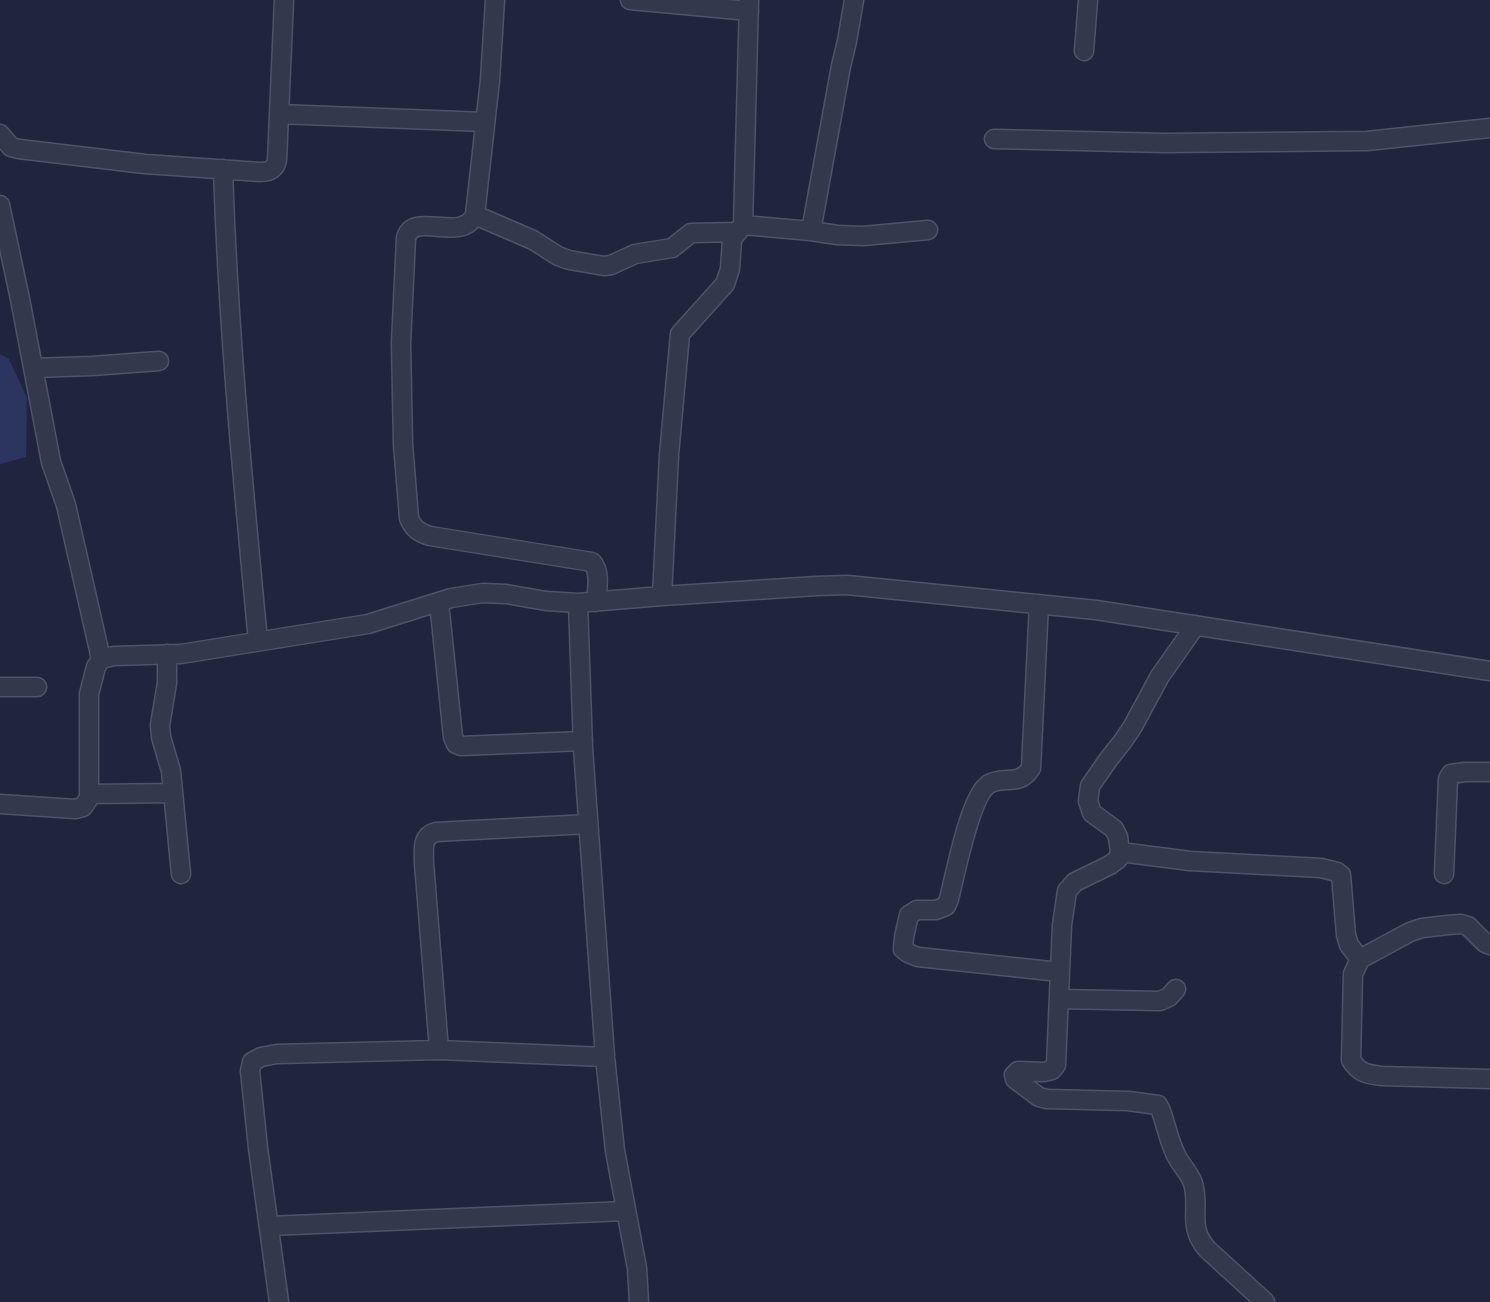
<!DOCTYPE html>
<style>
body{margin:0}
canvas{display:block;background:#20253d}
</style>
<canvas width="1490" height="1302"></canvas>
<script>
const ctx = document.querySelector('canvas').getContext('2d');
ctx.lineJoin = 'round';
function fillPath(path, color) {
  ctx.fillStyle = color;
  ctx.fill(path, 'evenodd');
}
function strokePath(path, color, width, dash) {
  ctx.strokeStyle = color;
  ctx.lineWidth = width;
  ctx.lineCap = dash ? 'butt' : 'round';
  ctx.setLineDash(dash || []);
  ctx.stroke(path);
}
fillPath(new Path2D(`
 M 0,354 L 9,359 L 27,398 L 26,457 L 0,464 Z`), '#2c3560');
const minor = new Path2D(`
 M 495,0 L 490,80 L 475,215 C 461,244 413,210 406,238 L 401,343 L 403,444 L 409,518 C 413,529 420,533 430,536 L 592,562 C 601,572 597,590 596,602
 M 630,0 L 749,11
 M 1084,51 L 1088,0
 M 279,114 L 485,122
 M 0,134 L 11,147 L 19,149 L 145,164 L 260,172 C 269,172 275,170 277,160 L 284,0
 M 994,139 L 1165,143 L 1367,141 L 1490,128
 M 223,169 C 228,327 243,484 258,641
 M 0,205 L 20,299 L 51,462 L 66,505 L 101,659
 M 475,215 L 533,240 L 558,256 L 569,260 L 604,266 L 611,265 L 635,254 L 672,248 L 691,233 L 738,232
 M 743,225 L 811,231 L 837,235 L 863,236 L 928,230
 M 811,231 L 841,66 L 847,41 L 854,0
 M 33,368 L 92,366 L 159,361
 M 662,596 L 669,455 L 680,334 L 725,284 L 730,269 L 732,239 L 743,225 L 749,0
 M 439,602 L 453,737 L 456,744 L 461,746 L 583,741
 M 578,603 L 583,748 L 605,1057 L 615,1151 L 637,1268 L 639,1302
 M 1039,604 L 1031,768 C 1020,787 1004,775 989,784 C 970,795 955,876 949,899 L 946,906 L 936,910 L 917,910 L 909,915 L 904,937 L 903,949 L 908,953 L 918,957 L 1060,972
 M 1196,625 L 1160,676 L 1133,726 L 1123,741 L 1108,760 L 1090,786 L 1088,801 L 1092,813 L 1114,829 L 1118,837 L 1120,852 L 1118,859 L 1110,865 L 1075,882 L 1067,891 L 1062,925 L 1056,1065 L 1052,1070 L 1044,1072 L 1018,1071 L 1014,1075 L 1015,1079 L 1039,1097 L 1047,1099 L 1128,1101 L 1158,1105 L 1161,1111 C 1166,1125 1169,1141 1176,1155 C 1181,1166 1192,1175 1194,1187 C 1199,1212 1188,1227 1207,1249 L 1265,1302
 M 167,654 L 167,683 L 160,725 L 161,737 L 171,771 L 181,874
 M 0,687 L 37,687
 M 89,794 L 173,793
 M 0,804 L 75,809 L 83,807 L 89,798 L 89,694 L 96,667 L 101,659 L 114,656 L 181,654 L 368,624 L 451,598 L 483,593 L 506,594 L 546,601 L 578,603 L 662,596 L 817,586 L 847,585 L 1096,610 L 1490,671
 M 1120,852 L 1190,861 L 1321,868 L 1337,872 L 1341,875 L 1346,935 L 1349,945 L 1360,959
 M 1444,874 L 1448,779 L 1451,774 L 1465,772 L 1490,772
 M 1490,945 L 1485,943 L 1468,926 L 1461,924 L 1448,925 L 1422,928 L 1410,932 L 1360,959 L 1353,974 L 1351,1060 C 1360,1074 1367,1074 1382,1076 L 1490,1079
 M 1059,999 L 1160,1001 L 1169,997 L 1176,989
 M 439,1050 L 424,863 C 424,850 421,836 436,832 L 588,824
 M 269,1226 L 626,1211
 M 279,1302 L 258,1148 L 250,1071 L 252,1062 L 261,1057 L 277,1054 L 439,1050 L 605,1057`);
strokePath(minor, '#4f5368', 21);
strokePath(minor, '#34384d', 18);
</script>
